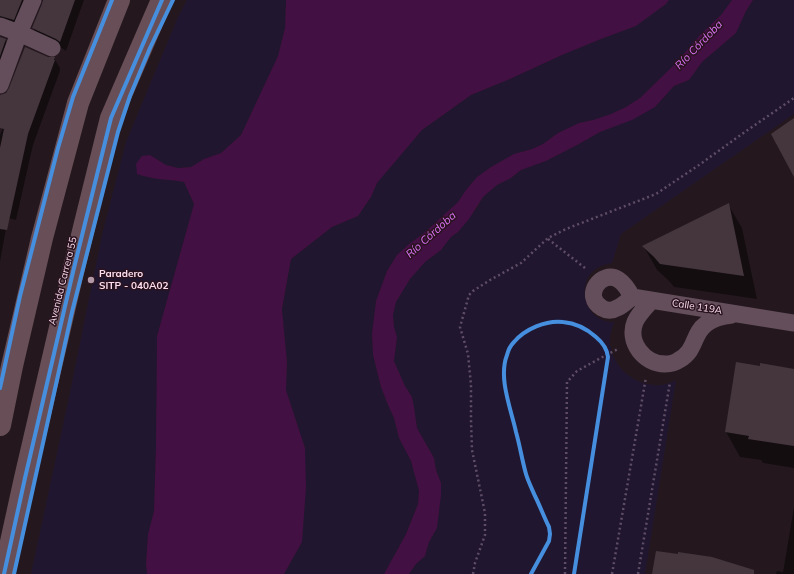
<!DOCTYPE html>
<meta charset="utf-8">
<style>
body{margin:0}
canvas{display:block;background:#24181e}
</style>
<canvas width="794" height="574"></canvas>
<script>
const ctx = document.querySelector('canvas').getContext('2d');
ctx.lineJoin = 'round';
function fillPath(path, color) {
  ctx.fillStyle = color;
  ctx.fill(path, 'evenodd');
}
function strokePath(path, color, width, dash) {
  ctx.strokeStyle = color;
  ctx.lineWidth = width;
  ctx.lineCap = dash ? 'butt' : 'round';
  ctx.setLineDash(dash || []);
  ctx.stroke(path);
}
function label(font, color, halo, rows, align = 'center') {
  ctx.font = font + ' Mulish,sans-serif';
  ctx.lineWidth = 3;
  ctx.setLineDash([]);
  ctx.textBaseline = 'middle';
  ctx.strokeStyle = halo;
  ctx.fillStyle = color;
  for (const [text, x, y, turn = 0] of rows) {
    ctx.save();
    ctx.translate(x, y);
    ctx.rotate((+turn || 0) * Math.PI / 180);
    ctx.textAlign = isNaN(turn) ? turn : align;
    if (halo) ctx.strokeText(text, 0, 0);
    ctx.fillText(text, 0, 0);
    ctx.restore();
  }
}
fillPath(new Path2D(`
 M 187,0 L 286,0 L 285,28 L 278,56 L 241,135 L 221,153 L 204,159 L 191,167 L 178,168 L 166,165 L 150,155 L 138,174 C 154,180 168,179 184,182 L 194,204 L 157,336 L 156,444 L 154,511 L 148,534 L 146,563 L 147,574 L 31,574 L 68,402 L 102,235 L 126,142 L 178,17 Z
 M 669,0 L 732,0 L 721,15 L 700,35 L 677,62 L 640,98 L 626,107 L 611,114 L 593,120 L 579,123 L 558,133 L 543,144 L 532,149 L 514,154 L 491,167 L 477,177 L 466,190 L 458,202 L 424,233 L 409,244 L 397,255 L 387,271 L 376,301 L 372,334 L 373,355 L 381,387 L 388,405 L 394,418 L 399,438 L 411,461 L 419,491 L 418,504 L 406,534 L 384,574 L 284,574 L 302,542 L 305,448 L 286,390 L 287,362 L 282,309 L 291,259 L 332,227 L 358,216 L 371,197 L 377,183 L 422,130 L 471,95 L 510,79 L 562,55 L 601,39 L 636,26 L 666,4 Z
 M 753,0 L 794,0 L 794,114 L 621,234 L 612,263 C 607,264 602,265 597,268 C 574,283 585,323 614,322 C 612,329 609,336 610,343 C 613,369 636,387 662,385 C 667,384 672,382 676,380 L 645,574 L 409,574 L 416,564 L 425,556 L 429,542 L 437,528 L 441,483 L 436,470 L 434,458 L 417,428 L 414,407 L 412,397 L 405,386 L 394,361 L 397,337 L 394,327 L 393,315 L 396,302 L 410,279 L 425,262 L 441,250 L 451,237 L 458,232 L 477,208 L 483,197 L 497,185 L 511,178 L 521,170 L 546,161 L 579,144 L 600,132 L 655,107 L 674,86 L 689,80 L 702,62 L 736,33 L 746,11 Z`), '#201630');
fillPath(new Path2D(`
 M 286,0 L 669,0 L 666,4 L 636,26 L 601,39 L 562,55 L 510,79 L 471,95 L 422,130 L 377,183 L 371,197 L 358,216 L 332,227 L 291,259 L 282,309 L 287,362 L 286,390 L 305,448 L 306,488 L 302,542 L 284,574 L 147,574 L 146,563 L 148,534 L 154,511 L 156,444 L 157,336 L 194,204 L 184,182 C 167,179 154,180 137,174 L 136,164 L 142,156 L 150,155 L 166,165 L 178,168 L 191,167 L 204,159 L 221,153 L 241,135 L 278,56 L 285,28 Z
 M 732,0 L 753,0 L 746,11 L 736,33 L 702,62 L 689,80 L 674,86 L 655,107 L 632,120 L 600,132 L 579,144 L 546,161 L 521,170 L 511,178 L 497,185 L 483,197 L 469,219 L 458,232 L 451,237 L 441,250 L 425,262 L 410,279 L 396,302 L 393,315 L 394,327 L 397,337 L 394,361 L 405,386 L 412,397 L 414,407 L 417,428 L 434,458 L 436,470 L 441,483 L 441,495 L 437,528 L 429,542 L 425,556 L 416,564 L 409,574 L 384,574 L 406,534 L 418,504 L 419,491 L 411,461 L 399,438 L 394,418 L 388,405 L 381,387 L 373,355 L 372,334 L 376,301 L 387,271 L 397,255 L 409,244 L 424,233 L 458,202 L 466,190 L 477,177 L 491,167 L 514,154 L 532,149 L 543,144 L 558,133 L 579,123 L 593,120 L 611,114 L 626,107 L 640,98 L 677,62 L 700,35 L 721,15 Z`), '#421042');
fillPath(new Path2D(`
 M 0,0 L 37,0 L 19,30 L 0,28 Z
 M 38,0 L 84,0 L 66,51 L 63,49 L 39,38 L 33,28 L 44,1 Z
 M 0,38 L 5,40 L 11,50 L 0,81 Z
 M 48,58 L 54,58 L 60,68 L 60,71 L 33,145 L 16,220 L 8,218 L 0,262 L 0,135 L 7,117 L 0,115 L 0,96 L 7,94 Z
 M 728,204 L 742,228 L 757,299 L 674,287 L 669,281 L 657,270 L 644,247 Z
 M 794,370 L 794,468 L 763,463 L 761,460 L 740,457 L 726,432 Z
 M 794,507 L 794,574 L 776,574 L 777,571 L 783,572 Z`), '#0007');
fillPath(new Path2D(`
 M 0,0 L 22,0 L 14,20 L 0,16 Z
 M 43,0 L 75,0 L 60,42 L 56,39 L 32,28 L 42,4 Z
 M 0,37 L 6,39 L 0,56 Z
 M 25,47 L 48,57 L 55,57 L 54,60 L 55,60 L 28,134 L 7,230 L 0,229 L 0,148 L 4,129 L 0,128 L 0,95 L 6,93 L 9,88 Z
 M 794,118 L 794,177 L 771,134 Z
 M 729,203 L 744,276 L 660,264 L 654,257 L 642,246 Z
 M 736,362 L 760,366 L 760,363 L 794,369 L 794,446 L 748,439 L 749,436 L 725,432 Z
 M 656,551 L 678,554 L 678,552 L 712,557 L 754,570 L 754,574 L 652,574 Z`), '#45363e');
strokePath(new Path2D(`
 M 548,239 L 585,268
 M 473,574 L 475,563 L 485,535 L 485,513 L 472,450 L 471,420 L 471,385 L 468,354 L 460,327 L 469,295 L 473,291 L 490,280 L 521,263 L 548,238 L 566,229 L 656,194 L 699,165 L 742,134 L 794,98
 M 565,574 L 567,382 L 577,371 L 608,354 L 618,349
 M 612,574 L 646,377
 M 638,574 L 670,382`), '#5f4d65', 2.5, [2, 3]);
strokePath(new Path2D(`
 M 0,26 L 19,33 L 52,48
 M 0,85 L 19,33 L 33,0
 M 632,297 C 629,291 625,284 619,280 C 601,268 582,297 602,308 C 607,311 612,311 617,308 C 623,306 627,301 632,297 L 794,323
 M 652,300 C 646,307 639,313 635,322 C 627,342 644,364 665,364 C 670,364 675,363 679,360 C 697,350 692,334 706,324 C 712,319 723,316 732,315`), '#644e5b', 17);
strokePath(new Path2D(`
 M 0,425 L 12,366 L 42,238 L 78,103 L 119,0
 M 4,574 L 25,478 L 73,272 L 111,118 L 162,0`), '#684f57', 22);
strokePath(new Path2D(`
 M 0,388 L 20,296 L 58,148 L 73,97 L 112,0
 M 4,574 L 25,478 L 73,272 L 111,118 L 162,0
 M 14,574 L 72,312 L 118,132 L 130,96 L 150,48 L 173,0
 M 531,574 L 549,541 L 550,534 L 549,527 C 544,517 540,506 535,496 C 532,489 528,481 526,474 C 522,460 520,446 516,432 C 511,409 498,378 507,355 C 508,351 511,345 514,342 C 525,329 546,320 563,322 C 575,323 587,329 596,337 C 602,342 607,348 608,357 L 574,574`), '#468fdf', 4);
for (const [x, y, r, color] of [
 [91,280,4,"#b198a6"]
]) {
  const dot = new Path2D();
  dot.arc(x, y, r, 0, 2 * Math.PI);
  ctx.fillStyle = color;
  ctx.fill(dot);
  strokePath(dot, '#29131e', 1.5);
}
label('bold 10px', '#fdddef', '#29131e', [
 ["Paradero",99,274],
 ["SITP - 040A02",99,286]
], 'left');
label('10px', '#fdddef', '#29131e', [
 ["Avenida Carrera 55",63,281,-76],
 ["Calle 119A",697,307,9]
]);
label('italic 11px', '#db72f6', '#29131e', [
 ["Río Córdoba",699,45,-46],
 ["Río Córdoba",431,235,-42]
]);
</script>
